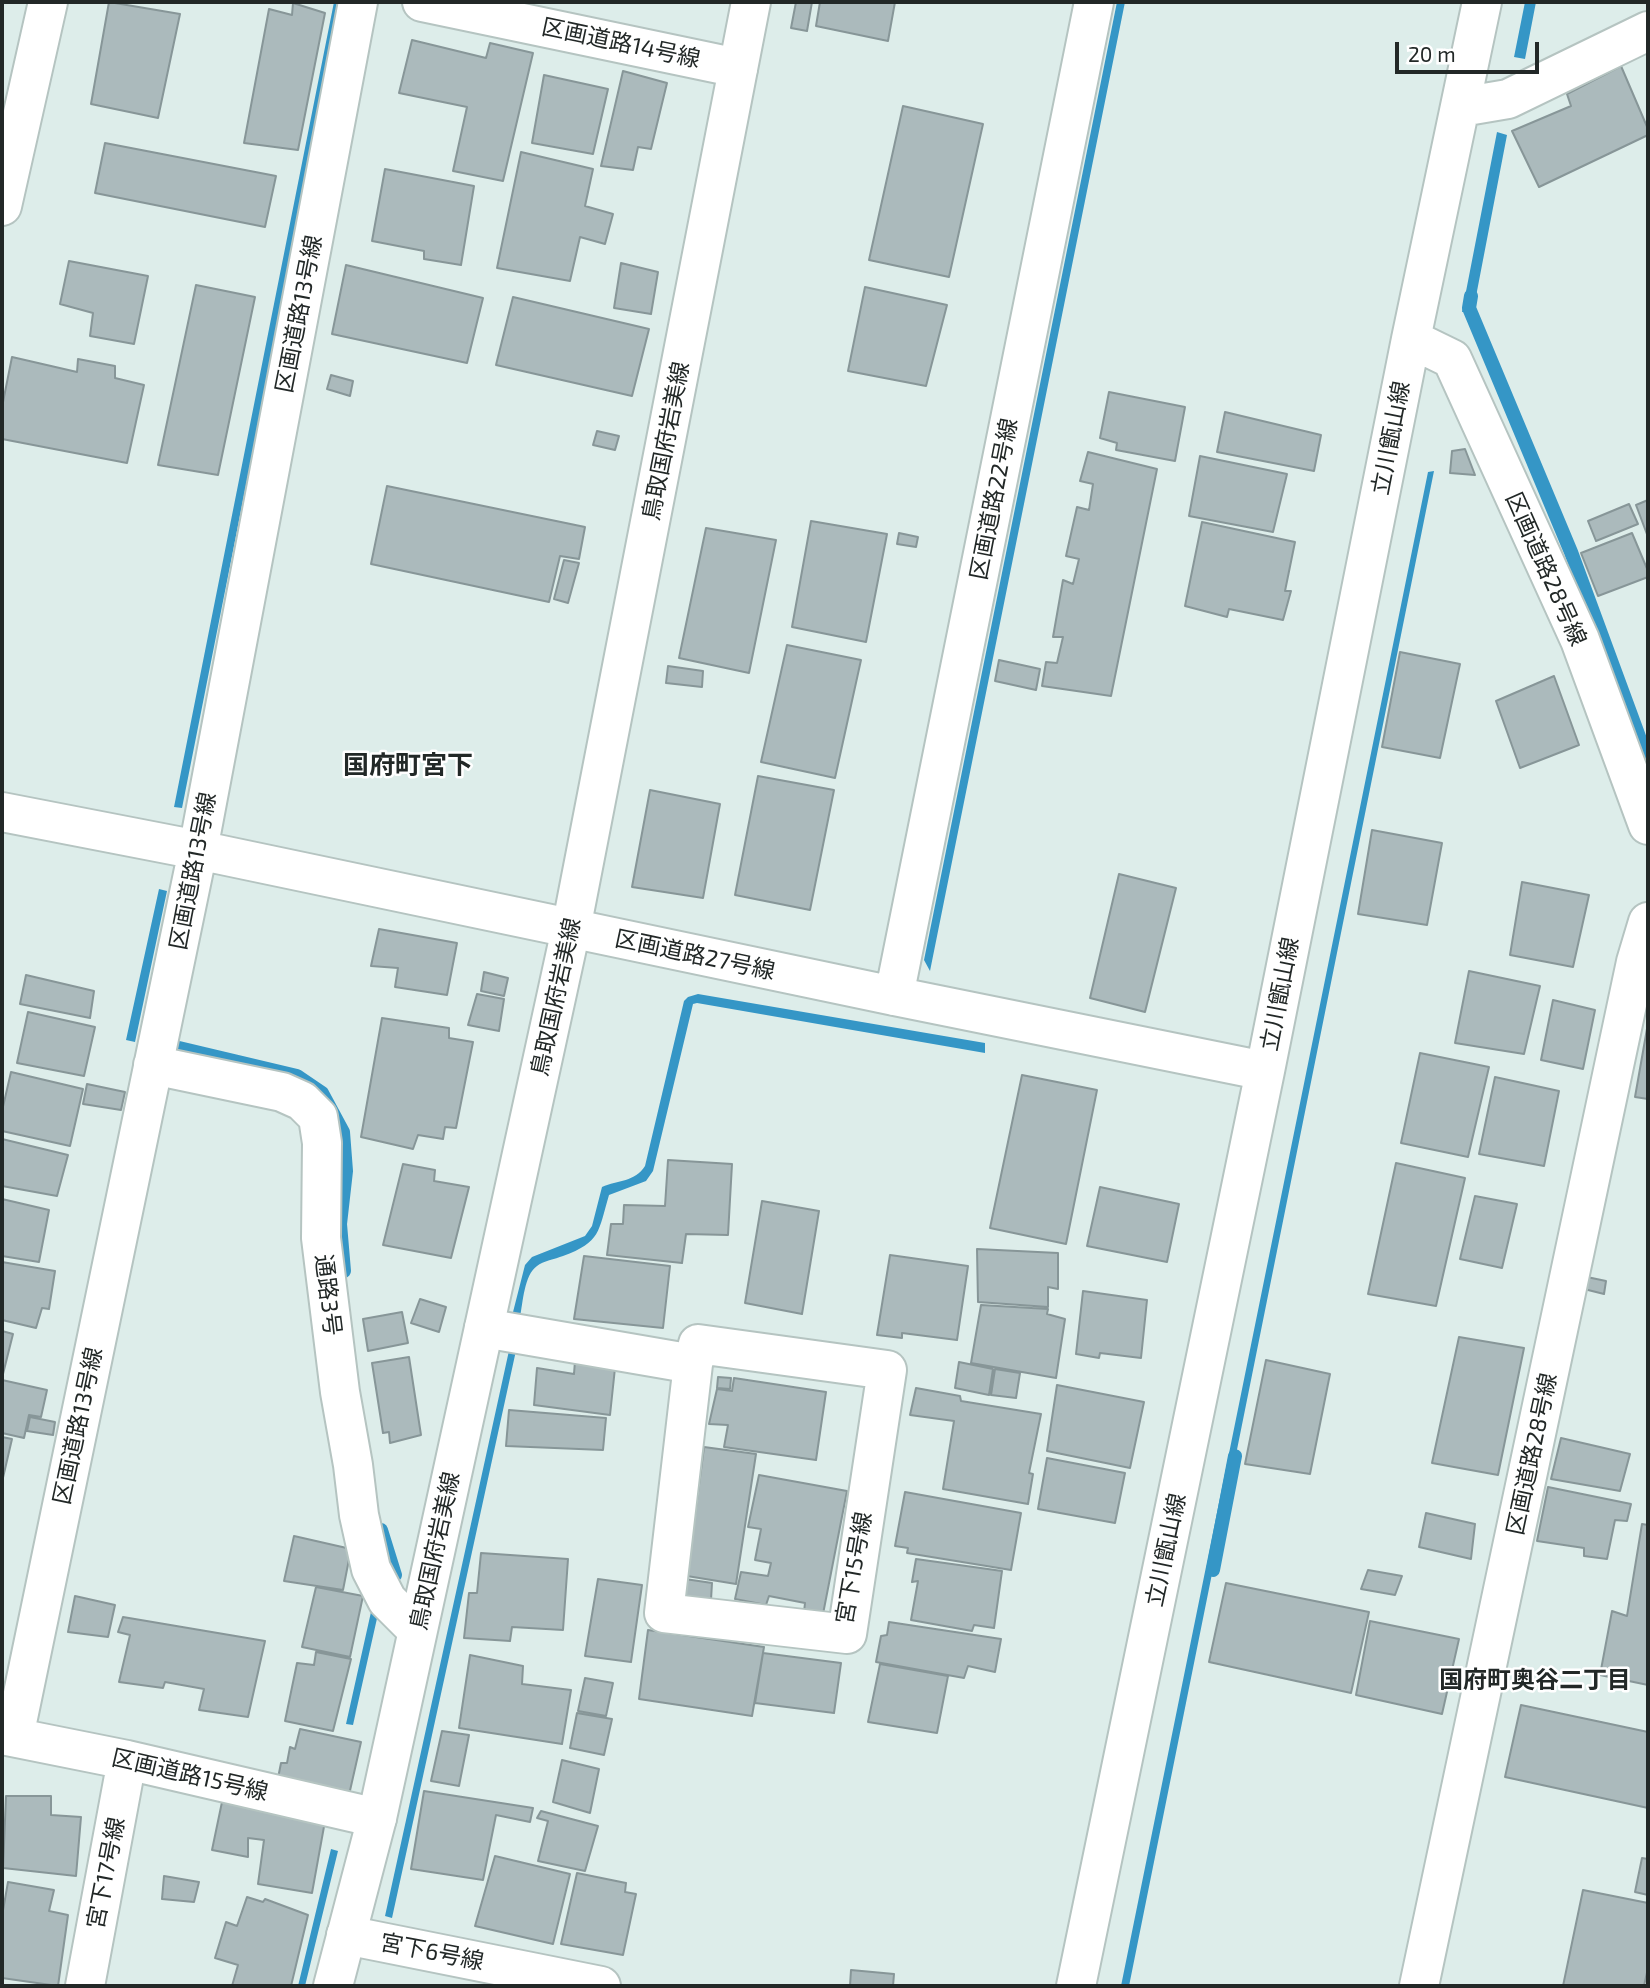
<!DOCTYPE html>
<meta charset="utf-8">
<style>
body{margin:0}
#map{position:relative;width:1650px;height:1988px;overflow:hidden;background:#ddedea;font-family:"Exo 2",sans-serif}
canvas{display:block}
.frame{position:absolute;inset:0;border:4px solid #222827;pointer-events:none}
.scale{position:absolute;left:1395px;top:42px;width:144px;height:32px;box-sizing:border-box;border:4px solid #222827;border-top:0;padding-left:9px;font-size:21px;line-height:24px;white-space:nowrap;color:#222827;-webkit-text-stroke:5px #fff;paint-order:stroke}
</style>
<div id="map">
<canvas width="1650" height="1988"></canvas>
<div class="frame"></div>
<div class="scale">20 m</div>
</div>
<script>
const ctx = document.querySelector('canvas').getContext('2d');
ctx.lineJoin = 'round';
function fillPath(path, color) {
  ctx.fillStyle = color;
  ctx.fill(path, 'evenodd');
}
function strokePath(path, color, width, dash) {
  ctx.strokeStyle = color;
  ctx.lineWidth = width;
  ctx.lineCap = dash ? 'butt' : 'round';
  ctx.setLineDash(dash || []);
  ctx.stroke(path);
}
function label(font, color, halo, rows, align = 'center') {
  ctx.font = font + ' "Exo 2","Noto Sans JP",sans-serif';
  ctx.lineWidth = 5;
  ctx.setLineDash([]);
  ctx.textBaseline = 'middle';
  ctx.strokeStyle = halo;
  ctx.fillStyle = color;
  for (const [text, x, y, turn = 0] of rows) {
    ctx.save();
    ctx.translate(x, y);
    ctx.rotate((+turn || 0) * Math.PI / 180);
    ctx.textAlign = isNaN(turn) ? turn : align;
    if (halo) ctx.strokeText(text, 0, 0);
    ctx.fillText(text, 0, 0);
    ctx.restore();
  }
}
fillPath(new Path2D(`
 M 334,2 L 341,6 L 182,808 L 174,807 Z
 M 1117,2 L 1125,2 L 930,971 L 924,960 Z
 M 1525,2 L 1536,2 L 1525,59 L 1514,57 Z
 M 1497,132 L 1507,135 L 1473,312 L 1462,312 Z
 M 1434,471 L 1129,1986 L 1121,1986 L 1428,472 Z
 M 159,889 L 167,891 L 135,1042 L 126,1040 Z
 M 698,994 L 985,1043 L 985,1053 L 697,1003 L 693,1004 L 653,1171 L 646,1181 L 609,1195 C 598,1232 601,1242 563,1256 C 555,1259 543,1261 537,1266 C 524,1275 523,1303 520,1317 L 512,1316 L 525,1265 L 532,1257 L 585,1236 L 592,1226 L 602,1187 C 618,1180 635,1182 645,1166 L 684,1001 L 688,997 Z
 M 510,1346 L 517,1346 L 392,1918 L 385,1916 Z
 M 371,1612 L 378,1614 L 353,1725 L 346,1724 Z
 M 331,1849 L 338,1851 L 305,1986 L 298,1986 Z`), '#3596c6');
strokePath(new Path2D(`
 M 1471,296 L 1469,308 L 1571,552 L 1648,761
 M 179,1048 L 297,1076 L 322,1093 L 343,1132 L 346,1171 L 340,1224 L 344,1271
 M 381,1530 L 395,1575
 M 1213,1570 L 1235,1456`), '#3596c6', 14);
const building = new Path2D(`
 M 109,2 L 180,14 L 158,118 L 91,104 Z
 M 796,2 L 812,2 L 807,31 L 791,28 Z
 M 820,2 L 895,2 L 888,41 L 816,26 Z
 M 293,3 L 325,13 L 298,150 L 244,143 L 269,9 L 292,15 Z
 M 412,40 L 486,58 L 490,43 L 533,53 L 503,181 L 453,171 L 467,107 L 399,93 Z
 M 1621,66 L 1648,129 L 1648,135 L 1539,187 L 1512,131 L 1571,106 L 1567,94 Z
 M 623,71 L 667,83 L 651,149 L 638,147 L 633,170 L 601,166 Z
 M 544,75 L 608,89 L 593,154 L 532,143 Z
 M 903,106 L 983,124 L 949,277 L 869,260 Z
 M 105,143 L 276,176 L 265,227 L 95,193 Z
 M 521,152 L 593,169 L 585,206 L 613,214 L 605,244 L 580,237 L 570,281 L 497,268 Z
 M 385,169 L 474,186 L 461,265 L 424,259 L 424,251 L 372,241 Z
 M 69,261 L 148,276 L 134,344 L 90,336 L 93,313 L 60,304 Z
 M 621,263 L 658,272 L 651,314 L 614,308 Z
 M 346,265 L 483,298 L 467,363 L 332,334 Z
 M 196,285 L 255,297 L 218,475 L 158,465 Z
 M 865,287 L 947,305 L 926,386 L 848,371 Z
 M 513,297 L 649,329 L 632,396 L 496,365 Z
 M 12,357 L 77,372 L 78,359 L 115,366 L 115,378 L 144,385 L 127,463 L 2,439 L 2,407 Z
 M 331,375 L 353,381 L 350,396 L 327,389 Z
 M 1109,392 L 1185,407 L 1175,461 L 1116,450 L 1117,443 L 1100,438 Z
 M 1225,412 L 1321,435 L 1314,471 L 1217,452 Z
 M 597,431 L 619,436 L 615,450 L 593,445 Z
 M 1465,449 L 1475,475 L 1450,473 L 1452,451 Z
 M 1088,452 L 1157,469 L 1111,696 L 1042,686 L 1046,662 L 1057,663 L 1063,637 L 1053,637 L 1063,580 L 1073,584 L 1079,559 L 1066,556 L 1077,507 L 1089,510 L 1093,484 L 1080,481 Z
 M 1200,456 L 1287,474 L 1273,532 L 1189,516 Z
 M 387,486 L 585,527 L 579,559 L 560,556 L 549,602 L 371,564 Z
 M 1648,500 L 1648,537 L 1636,505 Z
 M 1629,504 L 1638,524 L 1596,541 L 1588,521 Z
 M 811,521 L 887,534 L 866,642 L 792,627 Z
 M 1202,522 L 1295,542 L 1285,591 L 1291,591 L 1283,620 L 1229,609 L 1227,617 L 1185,606 Z
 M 706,528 L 776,540 L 749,673 L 679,658 Z
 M 899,533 L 918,537 L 916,547 L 897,544 Z
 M 1632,533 L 1648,571 L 1648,577 L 1598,596 L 1581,553 Z
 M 564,560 L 579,563 L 568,603 L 554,599 Z
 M 787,645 L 861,660 L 835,778 L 761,762 Z
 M 1400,652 L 1460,664 L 1440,758 L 1382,747 Z
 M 999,660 L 1040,669 L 1036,690 L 995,681 Z
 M 668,666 L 703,671 L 702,687 L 666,683 Z
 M 1554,676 L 1579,745 L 1520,768 L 1496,701 Z
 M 758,776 L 834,790 L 810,910 L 735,895 Z
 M 650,790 L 720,804 L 703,898 L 632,887 Z
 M 1372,830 L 1442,843 L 1427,925 L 1358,914 Z
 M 1119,874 L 1176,888 L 1145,1012 L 1090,998 Z
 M 1522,882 L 1589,895 L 1573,967 L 1510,955 Z
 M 379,929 L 457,943 L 447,995 L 395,987 L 398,968 L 371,966 Z
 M 1469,971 L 1540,986 L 1524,1054 L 1455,1043 Z
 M 484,972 L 508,978 L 504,996 L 481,991 Z
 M 26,975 L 94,991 L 90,1018 L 20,1004 Z
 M 477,994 L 504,999 L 499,1031 L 468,1025 Z
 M 1553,1000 L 1595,1010 L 1583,1069 L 1541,1060 Z
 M 28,1012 L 95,1027 L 84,1076 L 17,1063 Z
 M 382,1018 L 449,1028 L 449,1038 L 473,1042 L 456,1128 L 445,1127 L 443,1139 L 418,1135 L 413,1149 L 361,1137 Z
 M 1648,1023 L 1648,1099 L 1635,1097 Z
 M 1420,1053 L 1489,1067 L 1468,1157 L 1401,1143 Z
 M 11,1072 L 83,1089 L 70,1146 L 2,1131 L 2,1111 Z
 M 1022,1075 L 1097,1090 L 1066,1244 L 990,1228 Z
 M 1495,1077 L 1559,1091 L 1544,1166 L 1479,1154 Z
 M 87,1084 L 125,1092 L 121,1110 L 83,1104 Z
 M 2,1139 L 68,1155 L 57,1196 L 2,1186 Z
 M 668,1160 L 732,1164 L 728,1235 L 686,1234 L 682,1263 L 607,1255 L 611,1224 L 623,1224 L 624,1205 L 665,1206 Z
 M 1396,1163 L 1465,1178 L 1436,1306 L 1368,1294 Z
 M 403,1164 L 435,1170 L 434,1181 L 469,1187 L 451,1258 L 383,1245 Z
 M 1100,1187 L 1179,1204 L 1167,1262 L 1087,1246 Z
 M 1475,1196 L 1517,1204 L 1502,1268 L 1460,1259 Z
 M 2,1199 L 49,1210 L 39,1262 L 2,1256 Z
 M 762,1201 L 819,1211 L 802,1314 L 745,1303 Z
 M 977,1249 L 1058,1253 L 1058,1289 L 1048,1287 L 1048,1307 L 978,1302 Z
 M 890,1255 L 968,1266 L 957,1340 L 902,1333 L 902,1338 L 877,1335 Z
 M 584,1256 L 670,1266 L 663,1328 L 574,1319 Z
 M 2,1262 L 55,1271 L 49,1309 L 42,1308 L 36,1328 L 2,1320 Z
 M 1587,1277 L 1606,1281 L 1604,1294 L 1584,1289 Z
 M 1083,1291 L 1147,1300 L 1141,1358 L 1100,1353 L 1099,1358 L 1076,1354 Z
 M 420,1299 L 446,1307 L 439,1332 L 411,1323 Z
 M 981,1305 L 1048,1309 L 1047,1314 L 1065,1319 L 1056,1378 L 971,1363 Z
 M 402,1312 L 408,1343 L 368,1351 L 363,1319 Z
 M 2,1331 L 13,1334 L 2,1378 Z
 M 1459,1337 L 1524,1348 L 1498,1475 L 1432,1463 Z
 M 409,1357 L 421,1435 L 390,1443 L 389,1432 L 383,1433 L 372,1363 Z
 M 1266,1360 L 1330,1374 L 1310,1474 L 1245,1464 Z
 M 575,1361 L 615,1368 L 610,1415 L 534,1405 L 537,1368 L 574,1374 Z
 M 959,1362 L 993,1369 L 989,1395 L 955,1388 Z
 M 995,1369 L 1020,1373 L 1016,1398 L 991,1395 Z
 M 718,1377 L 731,1378 L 730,1389 L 717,1388 Z
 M 734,1378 L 826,1392 L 816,1460 L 724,1447 L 728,1425 L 709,1424 L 717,1389 L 732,1391 Z
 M 2,1380 L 47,1390 L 41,1417 L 29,1415 L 24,1438 L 2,1433 Z
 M 1057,1385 L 1144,1402 L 1130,1468 L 1047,1451 Z
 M 916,1388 L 960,1396 L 961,1401 L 1041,1414 L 1029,1473 L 1033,1474 L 1028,1504 L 943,1489 L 954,1421 L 910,1415 Z
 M 509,1410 L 606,1418 L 603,1450 L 506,1446 Z
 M 30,1417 L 55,1422 L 53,1435 L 27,1431 Z
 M 2,1437 L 12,1439 L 2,1482 Z
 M 1561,1438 L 1630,1454 L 1620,1491 L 1551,1479 Z
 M 704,1447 L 756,1454 L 736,1584 L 687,1576 Z
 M 1047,1458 L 1125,1473 L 1115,1523 L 1038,1509 Z
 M 759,1475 L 847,1491 L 823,1614 L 804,1612 L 805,1603 L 769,1596 L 766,1605 L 735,1599 L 741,1572 L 768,1576 L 771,1563 L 755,1560 L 761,1529 L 748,1527 Z
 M 1548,1487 L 1631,1504 L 1627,1521 L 1615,1520 L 1607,1559 L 1584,1556 L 1584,1548 L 1537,1541 Z
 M 905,1492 L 1021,1513 L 1011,1570 L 907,1553 L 908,1548 L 895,1546 Z
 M 1426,1513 L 1475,1524 L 1471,1559 L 1419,1547 Z
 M 1642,1524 L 1648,1525 L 1648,1685 L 1600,1675 L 1612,1611 L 1627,1616 Z
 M 294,1536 L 351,1549 L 343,1590 L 284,1581 Z
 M 481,1553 L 568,1559 L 563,1630 L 512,1627 L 510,1641 L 464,1638 L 469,1593 L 477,1593 Z
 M 916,1559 L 1002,1571 L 994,1628 L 974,1625 L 972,1631 L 911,1620 L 918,1581 L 912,1582 Z
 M 1368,1570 L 1402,1576 L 1395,1595 L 1361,1589 Z
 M 598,1579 L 642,1585 L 631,1662 L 585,1656 Z
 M 685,1579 L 712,1583 L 711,1600 L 688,1598 L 684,1592 Z
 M 1226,1583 L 1369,1612 L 1351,1693 L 1209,1662 Z
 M 316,1587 L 363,1596 L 350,1657 L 302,1647 Z
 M 75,1596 L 115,1605 L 108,1637 L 68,1632 Z
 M 123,1617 L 265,1641 L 248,1717 L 199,1710 L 204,1689 L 165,1682 L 163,1688 L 119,1682 L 130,1635 L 118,1632 Z
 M 1370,1621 L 1459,1639 L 1442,1714 L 1356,1695 Z
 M 889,1622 L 1001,1639 L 995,1672 L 968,1666 L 964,1678 L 876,1662 L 881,1636 L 887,1635 Z
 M 648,1630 L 764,1647 L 752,1716 L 639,1699 Z
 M 316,1652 L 351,1659 L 333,1731 L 285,1721 L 297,1663 L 314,1665 Z
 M 763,1653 L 841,1663 L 834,1713 L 755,1703 Z
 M 470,1655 L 523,1666 L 522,1684 L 571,1690 L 562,1744 L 459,1728 Z
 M 880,1664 L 948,1676 L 937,1733 L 868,1722 Z
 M 585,1678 L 613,1683 L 606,1716 L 578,1711 Z
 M 1521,1705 L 1648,1732 L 1648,1808 L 1505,1777 Z
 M 577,1713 L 612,1719 L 604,1755 L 570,1748 Z
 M 300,1729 L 361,1742 L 349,1795 L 277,1783 L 281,1763 L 287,1763 L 290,1747 L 295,1749 Z
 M 442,1731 L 469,1735 L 459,1786 L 431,1781 Z
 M 562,1760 L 599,1769 L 590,1813 L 553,1802 Z
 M 424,1791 L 533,1808 L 530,1822 L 496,1815 L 483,1880 L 411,1869 Z
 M 6,1796 L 51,1796 L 51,1815 L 81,1817 L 76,1876 L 3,1868 Z
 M 222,1802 L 325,1821 L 312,1893 L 258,1884 L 264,1840 L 248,1838 L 248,1857 L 212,1850 Z
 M 541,1811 L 598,1826 L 585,1871 L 538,1861 L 548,1821 L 537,1818 Z
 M 495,1856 L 570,1874 L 553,1944 L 475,1926 Z
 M 1642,1858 L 1648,1859 L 1648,1895 L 1635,1892 Z
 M 577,1873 L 626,1883 L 625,1892 L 636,1894 L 623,1955 L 561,1944 Z
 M 164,1876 L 199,1882 L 194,1902 L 162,1899 Z
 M 8,1882 L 54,1890 L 49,1911 L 68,1915 L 58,1986 L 2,1978 L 2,1916 Z
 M 1583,1890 L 1648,1903 L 1648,1968 L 1644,1986 L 1563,1986 Z
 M 247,1897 L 263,1902 L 265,1899 L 308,1915 L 291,1986 L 232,1986 L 238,1965 L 215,1958 L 226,1922 L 237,1926 Z
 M 851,1970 L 894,1974 L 893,1986 L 850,1986 Z`);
fillPath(building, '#abbabc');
strokePath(building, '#879698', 2);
const minor = new Path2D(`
 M 422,2 L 738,68
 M 1461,107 L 1508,99 L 1648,31
 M 2,206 L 48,2
 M 1411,339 L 1452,359 L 1580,640 L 1648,825
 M 2,812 L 198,850 L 894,996 L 1265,1071
 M 894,996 L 1094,2
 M 153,1065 L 282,1092 L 302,1101 L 318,1117 L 322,1143 L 321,1238 L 340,1392 L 353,1465 L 359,1515 L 371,1569 L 387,1600 L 417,1630
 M 484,1328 L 693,1364 L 698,1344 L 887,1370 L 847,1634 L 664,1613 L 693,1364
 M 2,1735 L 127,1760 L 377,1818
 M 14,1737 L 198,850 L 358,2
 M 346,1935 L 601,1986
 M 85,1986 L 127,1760
 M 1076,1986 L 1265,1071 L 1411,339 L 1482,2
 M 1419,1986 L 1636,962 L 1648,922`);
const major = new Path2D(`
 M 333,1986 L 377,1818 L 571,929 L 751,2`);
strokePath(minor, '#b5c4c1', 42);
strokePath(major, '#b5c4c1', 42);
strokePath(minor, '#fff', 38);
strokePath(major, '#fff', 38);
label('23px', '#222827', '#fff', [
 ["区画道路14号線",621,43,12],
 ["区画道路13号線",299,314,-79],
 ["立川甑山線",1391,438,-79],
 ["鳥取国府岩美線",666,441,-79],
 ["区画道路22号線",994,499,-79],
 ["区画道路28号線",1546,569,66],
 ["区画道路13号線",193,871,-79],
 ["区画道路27号線",695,955,12],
 ["立川甑山線",1280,994,-79],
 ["鳥取国府岩美線",556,997,-78],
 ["通路3号",328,1295,83],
 ["区画道路13号線",78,1426,-78],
 ["区画道路28号線",1532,1454,-78],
 ["立川甑山線",1166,1550,-78],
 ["鳥取国府岩美線",435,1551,-78],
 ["宮下15号線",854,1568,-80],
 ["区画道路15号線",190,1775,13],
 ["宮下17号線",106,1873,-79],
 ["宮下6号線",432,1952,11]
]);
label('bold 24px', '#222827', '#fff', [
 ["国府町奥谷二丁目",1535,1680]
]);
label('bold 26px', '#222827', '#fff', [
 ["国府町宮下",408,765]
]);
</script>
